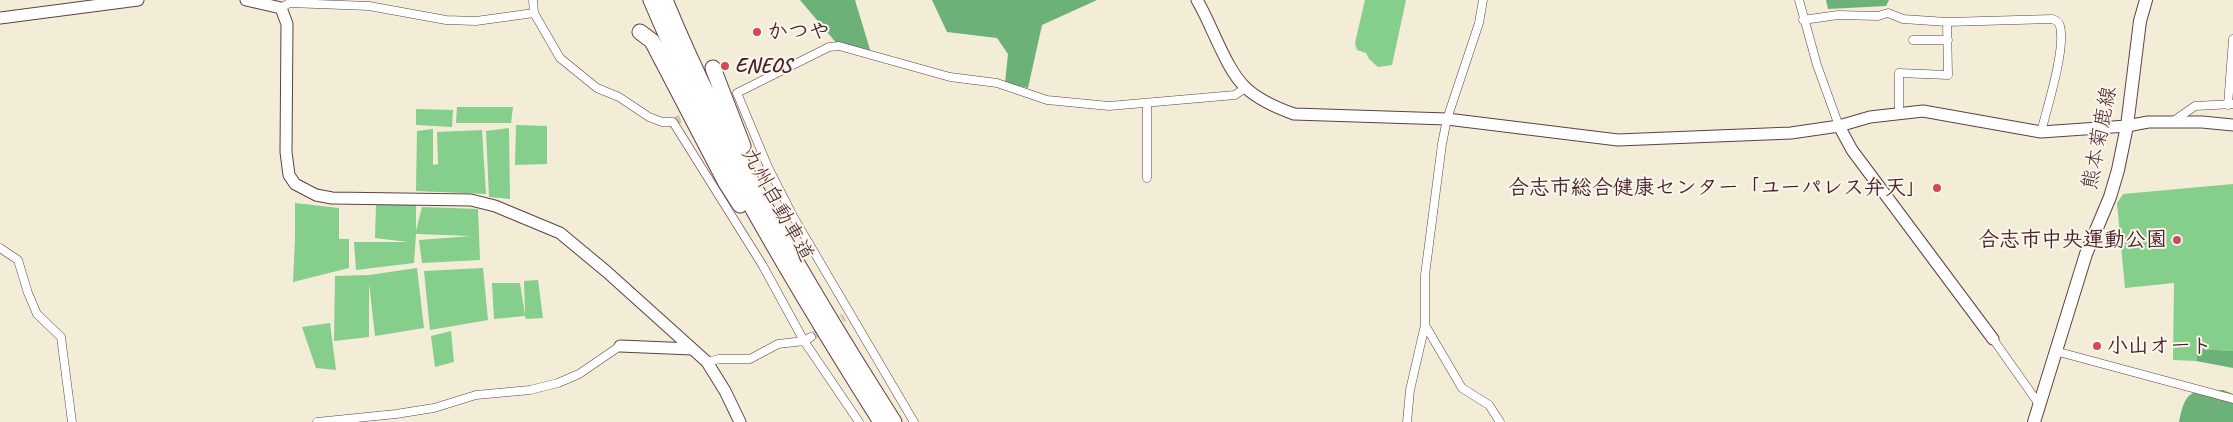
<!DOCTYPE html>
<meta charset="utf-8">
<style>
body{margin:0}
canvas{display:block;background:#f3ecd6}
</style>
<canvas width="2233" height="422"></canvas>
<script>
const ctx = document.querySelector('canvas').getContext('2d');
ctx.lineJoin = 'round';
function fillPath(path, color) {
  ctx.fillStyle = color;
  ctx.fill(path, 'evenodd');
}
function strokePath(path, color, width, dash) {
  ctx.strokeStyle = color;
  ctx.lineWidth = width;
  ctx.lineCap = dash ? 'butt' : 'round';
  ctx.setLineDash(dash || []);
  ctx.stroke(path);
}
function label(font, color, halo, rows, align = 'center') {
  ctx.font = font + ' Caveat,"Klee One",sans-serif';
  ctx.lineWidth = 4;
  ctx.setLineDash([]);
  ctx.textBaseline = 'middle';
  ctx.strokeStyle = halo;
  ctx.fillStyle = color;
  for (const [text, x, y, turn = 0] of rows) {
    ctx.save();
    ctx.translate(x, y);
    ctx.rotate((+turn || 0) * Math.PI / 180);
    ctx.textAlign = isNaN(turn) ? turn : align;
    if (halo) ctx.strokeText(text, 0, 0);
    ctx.fillText(text, 0, 0);
    ctx.restore();
  }
}
fillPath(new Path2D(`
 M 1365,0 L 1406,0 L 1392,65 L 1378,67 L 1369,59 L 1366,53 L 1357,50 L 1355,43 Z
 M 457,107 L 513,107 L 511,123 L 456,123 Z
 M 416,109 L 453,110 L 452,127 L 416,125 Z
 M 516,125 L 547,126 L 547,164 L 515,165 Z
 M 509,128 L 510,199 L 489,197 L 486,131 Z
 M 433,129 L 433,165 L 438,164 L 437,132 L 482,130 L 486,194 L 416,191 L 417,131 Z
 M 2233,184 L 2233,351 L 2198,349 L 2196,361 L 2173,360 L 2174,283 L 2125,288 L 2117,203 L 2123,194 Z
 M 295,203 L 339,208 L 339,239 L 349,239 L 349,268 L 293,282 L 295,239 Z
 M 376,205 L 416,205 L 416,231 L 422,207 L 478,209 L 480,260 L 422,263 L 419,240 L 472,236 L 416,234 L 414,263 L 356,270 L 354,242 L 408,242 L 375,238 Z
 M 417,268 L 424,328 L 375,336 L 369,283 L 369,337 L 334,341 L 335,276 L 369,275 Z
 M 483,268 L 488,320 L 430,330 L 424,271 Z
 M 538,280 L 543,318 L 526,319 L 525,316 L 494,319 L 492,283 L 520,283 L 525,315 L 524,281 Z
 M 330,323 L 336,370 L 316,368 L 302,327 Z
 M 451,331 L 454,362 L 435,367 L 431,336 Z`), '#85ce8b');
fillPath(new Path2D(`
 M 800,0 L 855,0 L 871,53 L 838,45 Z
 M 932,0 L 1097,0 L 1042,25 L 1028,88 L 1005,83 L 1008,54 L 997,38 L 947,32 Z
 M 1826,0 L 1889,0 L 1886,6 L 1828,9 Z
 M 2198,349 L 2233,351 L 2233,368 L 2196,361 Z
 M 2223,390 L 2233,394 L 2233,422 L 2179,422 C 2186,388 2191,392 2223,390 Z`), '#6cb177');
strokePath(new Path2D(`
 M 673,122 L 691,114
 M 811,337 L 844,317`), '#d1c3b4', 8, [8, 4]);
const street = new Path2D(`
 M 533,0 L 534,13 L 560,58 L 597,88 L 619,97 L 649,117 L 662,122 L 673,122 L 763,266 L 804,341 L 859,422
 M 1799,0 L 1817,65 L 1839,126
 M 281,8 L 289,3 L 343,5 L 369,6 L 446,20 L 476,21 L 534,13
 M 1803,20 L 1838,15 L 1878,16 L 1888,13 L 1903,19 L 1947,22 L 2052,19 C 2056,20 2059,22 2060,26 C 2066,49 2047,108 2041,132
 M 1913,40 L 1948,40
 M 2228,105 L 2233,39
 M 1899,112 L 1899,73 L 1948,75 L 1947,22
 M 2172,122 L 2195,106 L 2233,104
 M 1147,178 L 1147,103
 M 0,248 L 18,260 L 28,293 L 37,314 L 61,337 L 72,422
 M 1425,325 L 1462,388 L 1489,405 L 1500,422
 M 1993,339 L 2039,404
 M 2055,351 L 2233,399
 M 707,362 L 719,359 L 750,359 L 778,344 L 804,341 L 811,337
 M 317,422 L 396,414 L 434,408 L 476,395 L 530,390 L 558,383 L 579,374 L 620,346
 M 914,422 L 794,218 L 768,167 L 737,93 L 829,47 L 839,46 L 950,77 L 997,83 L 1047,100 L 1109,106 L 1235,95 L 1245,88
 M 1407,422 L 1410,390 L 1425,325 L 1425,275 L 1442,144 L 1447,119 L 1479,23 L 1483,0`);
const secondary = new Path2D(`
 M 246,0 L 281,8 L 287,24 L 286,152 L 289,175 L 295,184 L 316,195 L 332,198 L 471,200 L 495,206 L 560,233 L 607,272 L 707,362 L 725,391 L 740,422
 M 1197,0 C 1212,25 1226,70 1246,88 C 1260,101 1277,108 1294,114 L 1447,119 L 1618,140 L 1791,133 L 1839,126 L 1870,117 L 1923,111 L 2041,132 L 2127,126 L 2148,122 L 2202,122 L 2233,125
 M 0,18 L 138,0
 M 1839,126 L 1852,150 L 1993,339
 M 620,346 L 692,349`);
const primary = new Path2D(`
 M 2034,422 L 2086,254 L 2110,197 L 2118,170 L 2127,126 L 2140,21 L 2146,0`);
const highway = new Path2D(`
 M 651,0 C 679,65 708,130 743,191 C 786,269 833,346 881,422
 M 665,0 C 726,148 808,287 894,422
 M 640,32 L 652,41 L 726,183 L 740,205
 M 713,68 L 743,146`);
strokePath(street, '#633e45', 9);
strokePath(secondary, '#633e45', 13);
strokePath(primary, '#633e45', 14);
strokePath(highway, '#633e45', 17);
strokePath(street, '#fff', 8);
strokePath(secondary, '#fff', 11);
strokePath(primary, '#fff', 12);
strokePath(highway, '#fff', 15);
for (const [x, y, r, color] of [
 [757,32,5,"#d1495b"],
 [725,66,5,"#d1495b"],
 [1937,188,5,"#d1495b"],
 [2177,240,5,"#d1495b"],
 [2097,346,5,"#d1495b"]
]) {
  const dot = new Path2D();
  dot.arc(x, y, r, 0, 2 * Math.PI);
  ctx.fillStyle = color;
  ctx.fill(dot);
  strokePath(dot, '#fbf7ec', 2);
}
label('bold 21px', '#4a1f2b', '#fbf7ec', [
 ["かつや",767,32],
 ["ENEOS",735,66],
 ["合志市総合健康センター「ユーパレス弁天」",1927,188,"right"],
 ["合志市中央運動公園",2167,240,"right"],
 ["小山オート",2107,346]
], 'left');
label('21px', '#4a1f2b', '#fbf7ec', [
 ["熊本菊鹿線",2100,138,-79],
 ["九州自動車道",777,205,61]
]);
</script>
